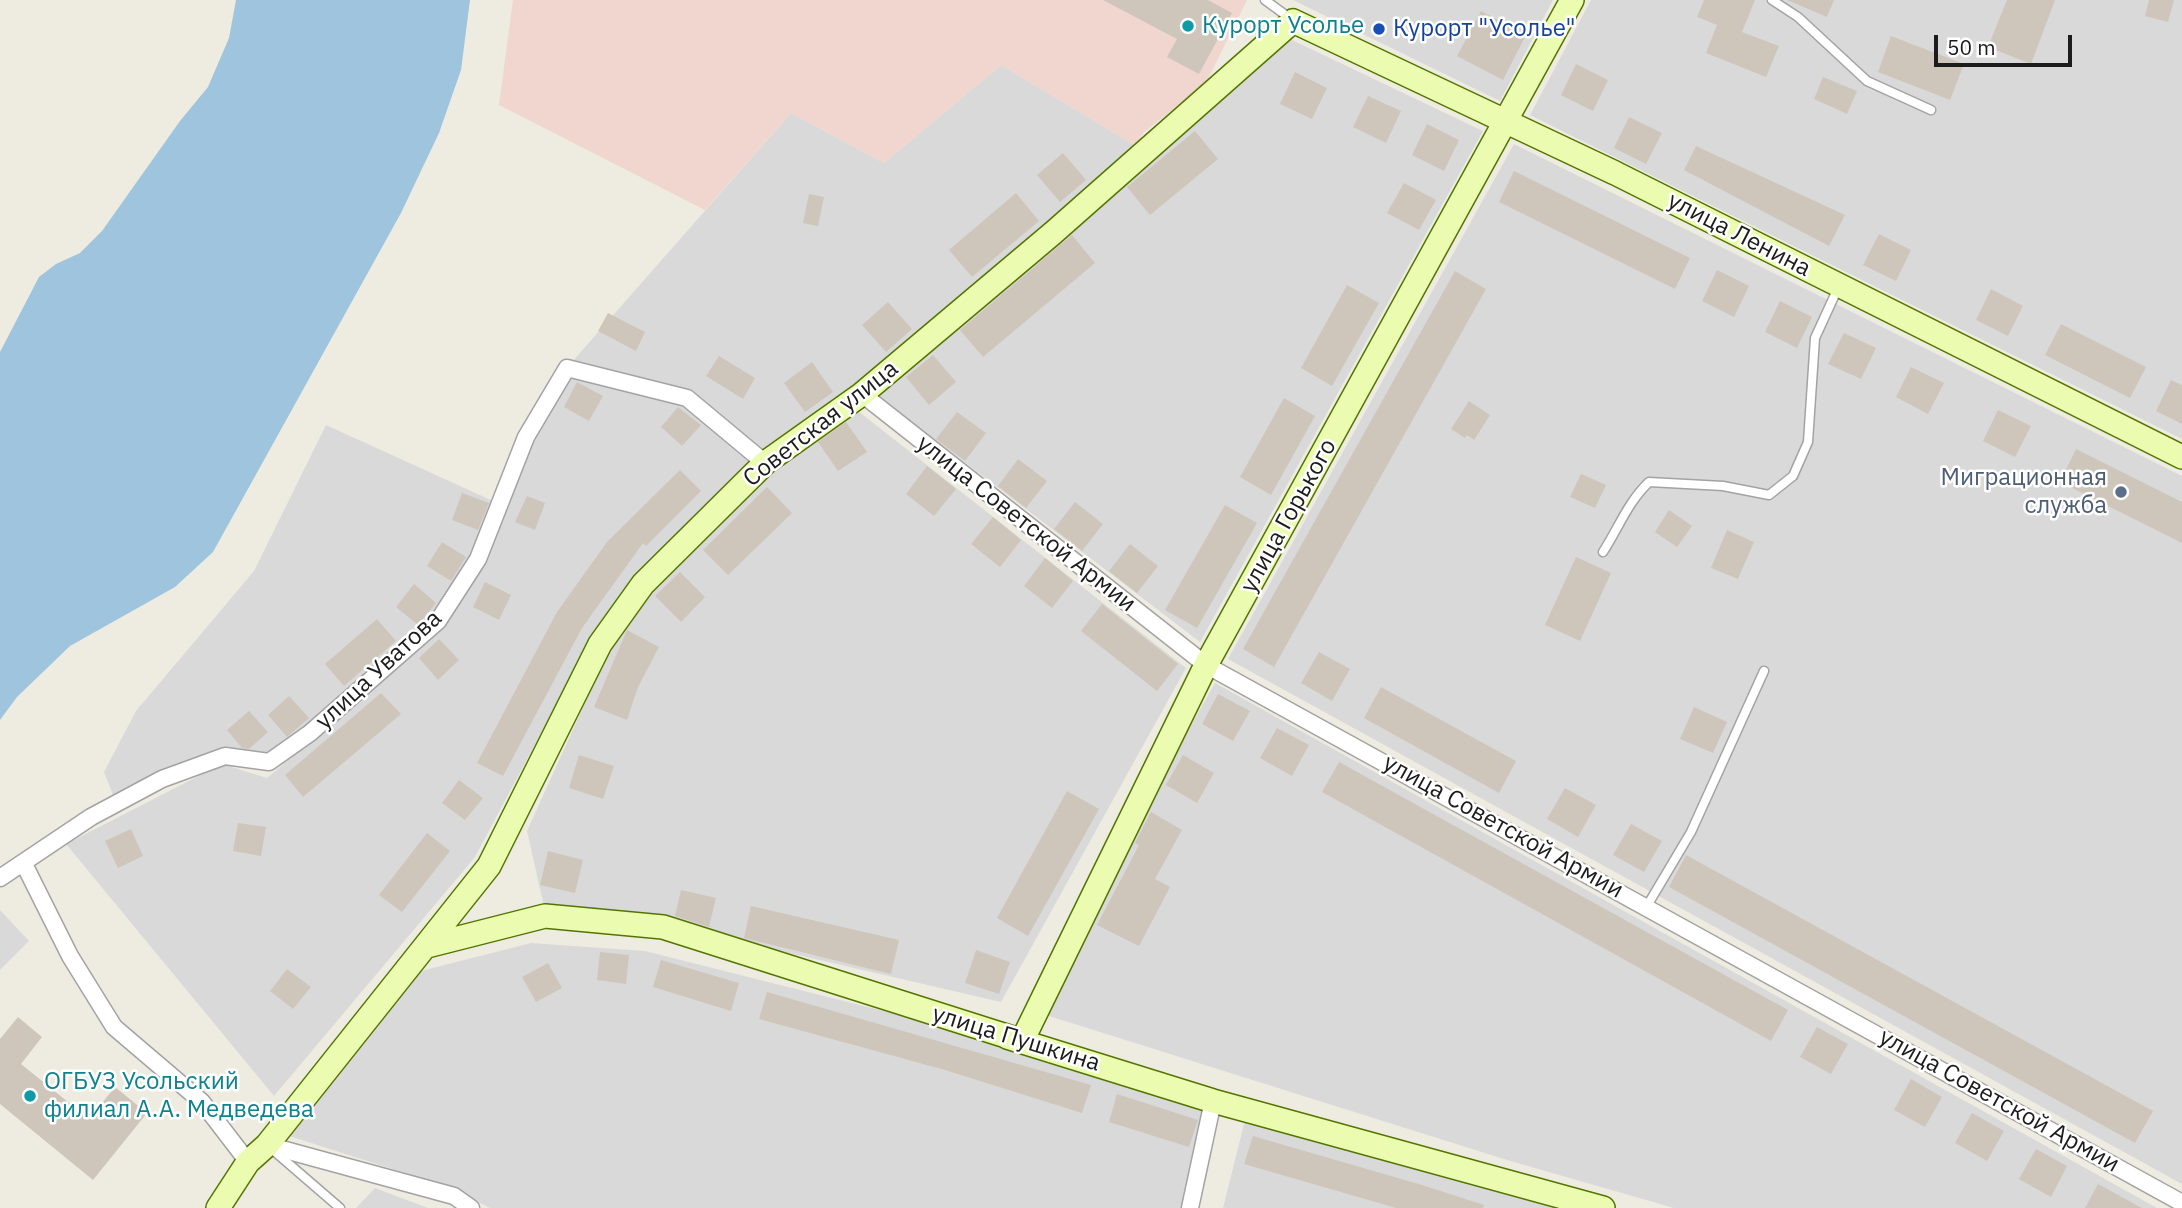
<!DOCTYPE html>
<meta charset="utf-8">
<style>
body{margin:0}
#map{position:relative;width:2182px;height:1208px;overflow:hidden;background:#eeece0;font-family:"IBM Plex Sans",sans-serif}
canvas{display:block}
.scale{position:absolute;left:1934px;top:35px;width:138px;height:32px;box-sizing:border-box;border:4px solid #1c1c1c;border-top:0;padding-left:9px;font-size:21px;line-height:24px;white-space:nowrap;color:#1c1c1c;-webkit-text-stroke:5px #fff;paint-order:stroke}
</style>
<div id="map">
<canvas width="2182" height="1208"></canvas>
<div class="scale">50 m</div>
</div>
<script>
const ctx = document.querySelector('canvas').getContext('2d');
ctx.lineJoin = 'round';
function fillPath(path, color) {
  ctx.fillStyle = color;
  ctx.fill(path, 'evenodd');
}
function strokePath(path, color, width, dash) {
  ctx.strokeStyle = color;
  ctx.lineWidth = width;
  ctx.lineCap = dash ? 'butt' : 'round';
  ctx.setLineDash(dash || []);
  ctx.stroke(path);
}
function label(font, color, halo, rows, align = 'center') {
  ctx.font = font + ' "IBM Plex Sans",sans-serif';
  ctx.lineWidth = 5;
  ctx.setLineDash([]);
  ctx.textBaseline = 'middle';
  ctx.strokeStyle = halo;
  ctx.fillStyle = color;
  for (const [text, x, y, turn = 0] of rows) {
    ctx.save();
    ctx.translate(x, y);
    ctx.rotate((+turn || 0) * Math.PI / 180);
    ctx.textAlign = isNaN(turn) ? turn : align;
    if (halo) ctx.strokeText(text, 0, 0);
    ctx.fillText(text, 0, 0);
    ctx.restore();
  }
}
fillPath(new Path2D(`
 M 1293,0 L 1553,0 L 1500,101 Z
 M 1591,0 L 2182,0 L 2182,439 L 1530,115 Z
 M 1290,39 L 1483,131 L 1200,642 L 878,396 Z
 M 1001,65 L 1136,146 L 854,387 L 760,453 L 689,394 L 571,363 L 791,113 L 884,163 Z
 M 1514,144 L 2182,476 L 2182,1184 L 1228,659 Z
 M 569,373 L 683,401 L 751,460 L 634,576 L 592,637 L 475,857 L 274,1096 L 66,844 L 222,764 L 267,778 L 444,628 L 486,563 L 530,440 Z
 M 858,411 L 1186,668 L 1001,1002 L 655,922 L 545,911 L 527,831 L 609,650 L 651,591 L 778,465 Z
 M 326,425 L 493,501 L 471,558 L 431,618 L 270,756 L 225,749 L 113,795 L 104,772 L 136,711 L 254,571 Z
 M 1215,683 L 2157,1208 L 1674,1208 L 1507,1160 L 1030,1010 Z
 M 0,910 L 29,941 L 0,970 Z
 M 531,943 L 645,951 L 995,1039 L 1208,1105 L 1181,1208 L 490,1208 L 452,1188 L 286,1135 L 421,971 Z
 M 1247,1112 L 1565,1208 L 1223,1208 Z
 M 375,1188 L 428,1208 L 356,1208 Z`), '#dad9d9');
fillPath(new Path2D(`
 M 513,0 L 1247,0 L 1206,83 L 1143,133 L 1136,146 L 1001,65 L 884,163 L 791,113 L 705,210 L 499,105 Z`), '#f0d6ce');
fillPath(new Path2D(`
 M 236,0 L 470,0 L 461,70 L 439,133 L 401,213 L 213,552 L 175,587 L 70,646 L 17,697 L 0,720 L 0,352 L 39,277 L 56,264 L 80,253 L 102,231 L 180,121 L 208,87 L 229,38 Z`), '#9ec4de');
fillPath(new Path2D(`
 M 1103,0 L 1208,0 L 1232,13 L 1199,74 L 1167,57 L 1177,39 Z
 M 1704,0 L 1755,0 L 1742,32 L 1779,46 L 1766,77 L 1706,53 L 1717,25 L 1697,17 Z
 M 1787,0 L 1834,0 L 1827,17 Z
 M 2007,0 L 2055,0 L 2031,64 L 1988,47 Z
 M 2149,0 L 2174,0 L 2168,22 L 2145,16 Z
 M 1481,11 L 1526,35 L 1503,80 L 1457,56 Z
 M 1891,36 L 1964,64 L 1950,100 L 1878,72 Z
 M 1576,64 L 1608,80 L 1593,111 L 1561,95 Z
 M 1295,72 L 1327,88 L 1312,119 L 1280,104 Z
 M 1823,77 L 1857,91 L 1847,114 L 1814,99 Z
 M 1368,96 L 1401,111 L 1386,143 L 1353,127 Z
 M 1629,117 L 1662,133 L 1646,164 L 1614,148 Z
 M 1427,124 L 1459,140 L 1444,171 L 1412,155 Z
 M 1195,131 L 1218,159 L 1150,215 L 1127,187 Z
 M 1696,146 L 1845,215 L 1829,246 L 1684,170 Z
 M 1063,153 L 1086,180 L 1060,202 L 1037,175 Z
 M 1514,171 L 1690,258 L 1675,289 L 1499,202 Z
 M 1404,183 L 1436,200 L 1419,230 L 1387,213 Z
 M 1016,193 L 1039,221 L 972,277 L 949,250 Z
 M 809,194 L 824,197 L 818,226 L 803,223 Z
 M 1879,234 L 1911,250 L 1896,281 L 1863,265 Z
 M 1072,235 L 1095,263 L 983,357 L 960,330 Z
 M 1717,270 L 1749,286 L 1734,317 L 1702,301 Z
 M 1455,271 L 1486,289 L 1274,667 L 1243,649 Z
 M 1347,285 L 1379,303 L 1332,386 L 1301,368 Z
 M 1991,289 L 2023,306 L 2008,336 L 1976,320 Z
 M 1780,301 L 1812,317 L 1797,348 L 1765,332 Z
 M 888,302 L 912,329 L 886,352 L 862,325 Z
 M 608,313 L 645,332 L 636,351 L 598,331 Z
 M 2061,324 L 2146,367 L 2130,398 L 2045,355 Z
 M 1844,333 L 1876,348 L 1861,379 L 1828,364 Z
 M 933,355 L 956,382 L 929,405 L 906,377 Z
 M 719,356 L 755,378 L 743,399 L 706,376 Z
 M 812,362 L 833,392 L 805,412 L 784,383 Z
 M 1911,367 L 1944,383 L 1928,414 L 1896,397 Z
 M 2171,380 L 2182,385 L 2182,424 L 2156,411 Z
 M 577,382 L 603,396 L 589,421 L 564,407 Z
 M 1284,398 L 1315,416 L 1271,495 L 1240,477 Z
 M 1469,401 L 1490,415 L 1474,440 L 1467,435 L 1465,438 L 1451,429 Z
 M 678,407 L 701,425 L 682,446 L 661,427 Z
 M 1998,410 L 2031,426 L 2015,457 L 1983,441 Z
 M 957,412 L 986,433 L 965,461 L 936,439 Z
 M 846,422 L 867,452 L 838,471 L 818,442 Z
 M 2076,449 L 2182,502 L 2182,543 L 2060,482 Z
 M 1018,459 L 1047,481 L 1026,508 L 998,486 Z
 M 927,466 L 956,489 L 934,516 L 906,494 Z
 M 680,470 L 701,491 L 646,546 L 643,543 L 582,628 L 503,776 L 477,763 L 557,612 L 607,542 Z
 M 1581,474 L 1606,485 L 1595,508 L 1570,497 Z
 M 767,487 L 792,513 L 728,575 L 703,550 Z
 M 462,493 L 489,503 L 478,530 L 452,520 Z
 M 527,496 L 545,503 L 535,530 L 515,522 Z
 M 1075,502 L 1103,524 L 1082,551 L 1054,529 Z
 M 1225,505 L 1257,523 L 1197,628 L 1165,610 Z
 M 1669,510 L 1692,526 L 1677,547 L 1655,532 Z
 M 993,517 L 1021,540 L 1000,567 L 971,544 Z
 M 1727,530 L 1754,542 L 1738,579 L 1711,568 Z
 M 442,542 L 466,557 L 451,581 L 427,566 Z
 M 1130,544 L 1158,566 L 1137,593 L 1109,571 Z
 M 1576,557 L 1611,573 L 1580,641 L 1545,625 Z
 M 1045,558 L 1073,581 L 1052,608 L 1024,586 Z
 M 680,572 L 705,597 L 681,622 L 655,596 Z
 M 485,582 L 511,595 L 499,620 L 473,607 Z
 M 414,584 L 436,603 L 418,625 L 396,607 Z
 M 1102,604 L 1178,664 L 1157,691 L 1081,631 Z
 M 377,619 L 396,641 L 344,686 L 325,664 Z
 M 627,630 L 659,647 L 638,687 L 627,720 L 594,707 Z
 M 439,639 L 459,660 L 438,680 L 419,658 Z
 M 1319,652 L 1350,669 L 1332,701 L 1301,683 Z
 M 1381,687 L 1516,761 L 1499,793 L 1364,718 Z
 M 381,693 L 401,714 L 303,797 L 285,775 Z
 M 1218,694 L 1250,711 L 1233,741 L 1202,724 Z
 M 289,696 L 309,718 L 287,737 L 268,715 Z
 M 1694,707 L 1727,722 L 1713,753 L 1680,739 Z
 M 249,711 L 268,732 L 249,749 L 242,748 L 227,730 Z
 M 1277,728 L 1309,745 L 1292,776 L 1260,758 Z
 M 579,755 L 614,766 L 603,799 L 569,788 Z
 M 1183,755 L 1214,773 L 1197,803 L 1166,785 Z
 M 1339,762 L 1788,1010 L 1771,1041 L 1322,792 Z
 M 459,780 L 483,798 L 465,820 L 442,803 Z
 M 1565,788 L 1596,805 L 1578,837 L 1547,819 Z
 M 1067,791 L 1099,809 L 1028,936 L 997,918 Z
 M 1151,812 L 1182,830 L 1155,879 L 1170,887 L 1139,946 L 1097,925 L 1139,845 L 1135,843 Z
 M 238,823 L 266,827 L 261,856 L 233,851 Z
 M 1631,824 L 1662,841 L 1644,872 L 1613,855 Z
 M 131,829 L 143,856 L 118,868 L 105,841 Z
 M 427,833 L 450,851 L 402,912 L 379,895 Z
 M 548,851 L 583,860 L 575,893 L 540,885 Z
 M 1686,855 L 2153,1111 L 2135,1143 L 1669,887 Z
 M 681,890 L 716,898 L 709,927 L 675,916 Z
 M 751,906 L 899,940 L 891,974 L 744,938 Z
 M 976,950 L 1010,962 L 999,994 L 965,983 Z
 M 600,952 L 629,955 L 626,984 L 597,980 Z
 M 661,960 L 739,983 L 731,1011 L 653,987 Z
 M 548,963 L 562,988 L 536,1002 L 522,977 Z
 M 287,969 L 311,987 L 293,1009 L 270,991 Z
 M 767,992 L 1091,1085 L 1082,1113 L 945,1070 L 759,1019 Z
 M 18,1017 L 42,1037 L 21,1064 L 89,1119 L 115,1087 L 147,1113 L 93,1180 L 0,1104 L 0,1039 Z
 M 1817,1027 L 1848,1044 L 1831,1074 L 1800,1057 Z
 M 1911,1079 L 1942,1097 L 1925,1127 L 1894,1110 Z
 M 1117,1094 L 1198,1120 L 1189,1147 L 1109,1122 Z
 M 1972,1113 L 2004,1131 L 1987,1161 L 1955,1143 Z
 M 1253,1136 L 1422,1185 L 1484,1205 L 1483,1208 L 1396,1208 L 1244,1164 Z
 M 2036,1149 L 2067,1166 L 2051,1197 L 2019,1179 Z
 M 2098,1184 L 2142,1208 L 2085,1208 Z`), '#cec6ba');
const lane = new Path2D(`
 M 1265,0 L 1291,19
 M 1772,0 L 1798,17 L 1867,81 L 1931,110
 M 1603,552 C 1619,527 1628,502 1649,482 L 1723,486 L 1769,495 L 1793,476 L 1808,442 L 1815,338 L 1838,288
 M 1647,906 L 1691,832 L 1764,671
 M 274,1151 L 340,1208`);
const street = new Path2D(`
 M 862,394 L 1206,665 L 2182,1203
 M 24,864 L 70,956 L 114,1027 L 202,1102 L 248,1162
 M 0,878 L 91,817 L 162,779 L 225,756 L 269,762 L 310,733 L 438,621 L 478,559 L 526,437 L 567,368 L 687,398 L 765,463
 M 267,1145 L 454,1196 L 471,1208
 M 1190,1208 L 1213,1101`);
const secondary = new Path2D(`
 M 427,946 L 545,916 L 663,927 L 1022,1041 L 1206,665 L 1572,0
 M 1007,1037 L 1213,1101 L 1603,1208
 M 218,1208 L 248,1162 L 267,1145 L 489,866 L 600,644 L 643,584 L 765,463 L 862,394 L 1053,233 L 1293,21 L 1615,173 L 2182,457`);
strokePath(lane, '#a3a3a3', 11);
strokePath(street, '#a3a3a3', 19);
strokePath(secondary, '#537500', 26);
strokePath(lane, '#fff', 8);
strokePath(street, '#fff', 16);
strokePath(secondary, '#ebfcb0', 23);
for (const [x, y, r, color] of [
 [1188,26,7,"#0f9aa8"],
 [1379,29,7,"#1a4fb4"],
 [2121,492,7,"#5c6f8a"],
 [30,1096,7,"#0f9aa8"]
]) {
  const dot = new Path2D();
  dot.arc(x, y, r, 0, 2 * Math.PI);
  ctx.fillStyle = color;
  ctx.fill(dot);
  strokePath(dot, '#fff', 2.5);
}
label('24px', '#0d838f', '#fff', [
 ["Курорт Усолье",1202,26],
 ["ОГБУЗ Усольский",44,1082],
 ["филиал А.А. Медведева",44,1110]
], 'left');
label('24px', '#164399', '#fff', [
 ["Курорт \"Усолье\"",1393,29]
], 'left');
label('24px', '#1c1c1c', '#fff', [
 ["улица Ленина",1739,235,27],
 ["Советская улица",821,424,-38],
 ["улица Горького",1289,516,-61],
 ["улица Советской Армии",1026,524,38],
 ["улица Уватова",379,670,-43],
 ["улица Советской Армии",1503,827,29],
 ["улица Пушкина",1016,1039,17],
 ["улица Советской Армии",1999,1101,29]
]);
label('24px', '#4e5e75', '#fff', [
 ["Миграционная",2107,478],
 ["служба",2107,506]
], 'right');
</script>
